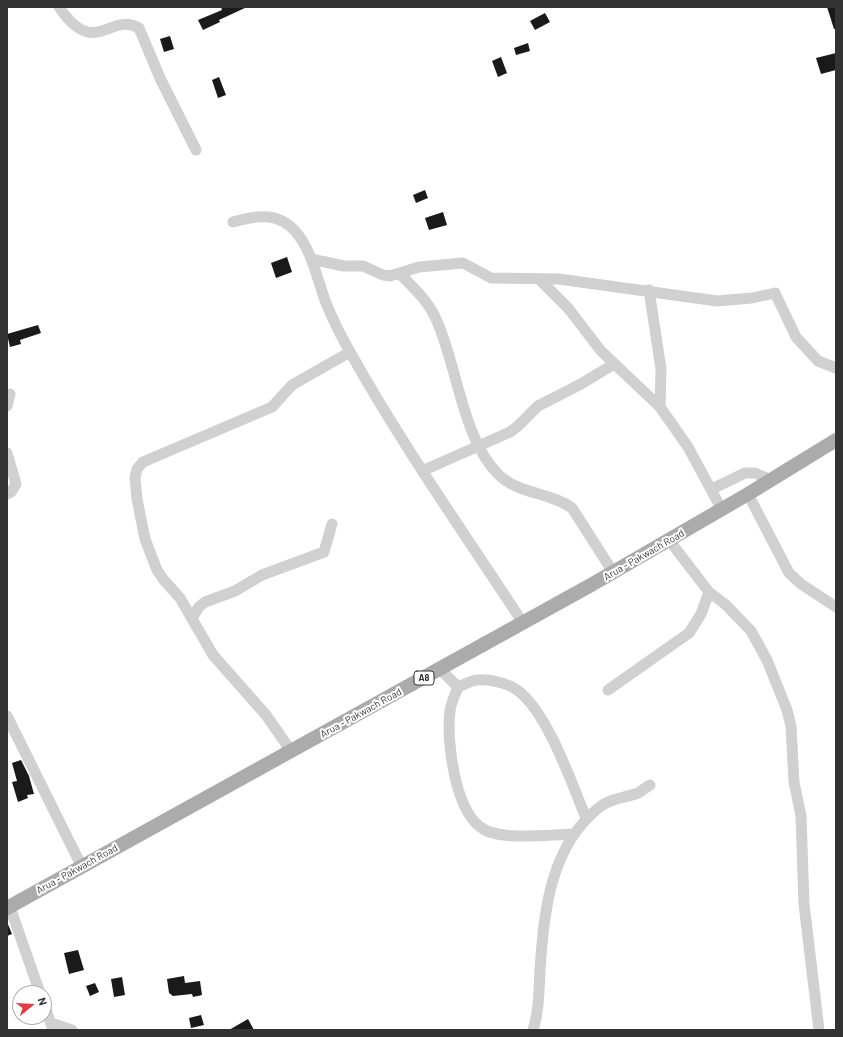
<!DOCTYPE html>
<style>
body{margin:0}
#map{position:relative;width:843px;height:1037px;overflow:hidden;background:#fff;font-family:Barlow,sans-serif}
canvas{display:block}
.frame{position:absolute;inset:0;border:8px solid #333;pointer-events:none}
.north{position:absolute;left:12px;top:985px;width:40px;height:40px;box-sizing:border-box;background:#fff;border:1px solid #adadad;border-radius:50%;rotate:72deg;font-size:11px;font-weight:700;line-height:16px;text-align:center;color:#333}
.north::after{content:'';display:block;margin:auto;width:14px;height:18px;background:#e63946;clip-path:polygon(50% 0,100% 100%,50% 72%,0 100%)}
</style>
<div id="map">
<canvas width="843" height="1037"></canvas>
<div class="frame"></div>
<div class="north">N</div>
</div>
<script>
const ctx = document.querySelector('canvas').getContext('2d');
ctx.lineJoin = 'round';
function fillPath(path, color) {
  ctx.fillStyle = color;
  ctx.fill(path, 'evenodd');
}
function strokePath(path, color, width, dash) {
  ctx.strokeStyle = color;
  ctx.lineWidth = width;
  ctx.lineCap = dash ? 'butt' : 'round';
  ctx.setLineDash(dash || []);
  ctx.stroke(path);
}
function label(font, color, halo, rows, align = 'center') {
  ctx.font = font + ' Barlow,sans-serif';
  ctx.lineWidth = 4;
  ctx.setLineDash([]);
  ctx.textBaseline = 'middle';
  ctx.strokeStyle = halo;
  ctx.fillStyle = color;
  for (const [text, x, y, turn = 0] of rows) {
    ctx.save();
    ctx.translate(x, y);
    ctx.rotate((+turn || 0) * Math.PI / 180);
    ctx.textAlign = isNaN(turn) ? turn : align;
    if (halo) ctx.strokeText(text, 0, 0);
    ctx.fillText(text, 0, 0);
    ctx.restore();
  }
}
fillPath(new Path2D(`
 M 221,7 L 247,7 L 219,20 L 220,22 L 203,30 L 198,20 L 222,10 Z
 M 827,7 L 836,7 L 836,29 L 834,29 Z
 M 545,13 L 550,22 L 535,30 L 530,21 Z
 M 170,36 L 174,49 L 164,52 L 160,39 Z
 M 528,43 L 530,51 L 516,55 L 514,48 Z
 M 836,53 L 836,70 L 821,74 L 816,58 Z
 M 501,57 L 507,73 L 498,77 L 492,61 Z
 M 219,77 L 226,95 L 218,98 L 212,80 Z
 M 425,190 L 428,198 L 416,203 L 413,195 Z
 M 443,212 L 447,225 L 429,230 L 425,218 Z
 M 287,257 L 292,272 L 276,278 L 271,263 Z
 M 38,325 L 41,333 L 20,340 L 21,344 L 10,347 L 7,334 Z
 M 21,760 L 29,776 L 34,794 L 27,795 L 28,798 L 18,802 L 12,782 L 17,781 L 12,763 Z
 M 7,922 L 12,934 L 7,936 Z
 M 78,950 L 84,970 L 69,974 L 64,953 Z
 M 184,976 L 185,983 L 200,981 L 202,995 L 193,997 L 192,994 L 173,996 L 169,993 L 167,979 Z
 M 122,977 L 125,995 L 114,997 L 111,979 Z
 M 95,983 L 99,992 L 90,996 L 86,986 Z
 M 201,1015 L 204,1025 L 191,1028 L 189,1018 Z
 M 248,1019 L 254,1030 L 229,1030 Z`), '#1a1a1a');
strokePath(new Path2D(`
 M 59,7 C 95,60 110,11 139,28 L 160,78 L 196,150
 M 233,222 C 255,216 277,211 295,231 C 312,250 317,279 326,303 C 333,320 341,336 350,352 C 402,445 464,533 523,623
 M 311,259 L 344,266 L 363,266 L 383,275 L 390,276 L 419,267 L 463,263 L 491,278 L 559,279 L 717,301 L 752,298 L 775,293 L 796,337 L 818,361 L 836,368
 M 400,274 C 414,288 428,301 436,319 C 457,364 462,438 498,474 C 517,494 550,492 572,508 L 613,572
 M 539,279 L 568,308 L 601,351 L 660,407 L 688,447 L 722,510
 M 649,290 L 661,369 L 660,407
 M 7,406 L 10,394
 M 7,453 L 16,484 L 11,492 L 7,494
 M 422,471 L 510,432 L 518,426 L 538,406 L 581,384 L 614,364
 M 712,489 L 745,473 L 755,473 L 771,480
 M 748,494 L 789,573 L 801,584 L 836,607
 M 669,540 L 709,592 L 726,605 L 751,631 L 767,660 L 787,710 L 791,726 L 794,782 L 801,816 L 804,904 L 819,1030
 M 192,618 L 199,607 L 205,602 L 235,591 L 262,575 L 324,552 L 332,524
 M 440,669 L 458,687 C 464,685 471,680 478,680 C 490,679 507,683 517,690 C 547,711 572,784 586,818
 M 458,687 C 455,695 451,703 450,711 C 446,741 455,815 485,830 C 504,840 550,835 573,834
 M 608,690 L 689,633 L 701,614 L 709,592
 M 7,716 L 82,867
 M 291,751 L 266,715 L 213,655 L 180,598 L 163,579 L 157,570 L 145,539 L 137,499 L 135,478 L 137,469 L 143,462 L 272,407 L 292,385 L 350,352
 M 10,907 L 40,993
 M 44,1004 L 53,1030
 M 51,1023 L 72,1030
 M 533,1030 C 539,1011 539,990 540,970 C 544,911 550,845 601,806 C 612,798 625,798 638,793 C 642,791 646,787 650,785`), '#d0d0d0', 11);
strokePath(new Path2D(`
 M 7,908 L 591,585 L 748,494 L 836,440`), '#ababab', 14);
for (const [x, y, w] of [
 [424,678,20]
]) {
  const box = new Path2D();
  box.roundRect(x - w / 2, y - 7, w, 14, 3);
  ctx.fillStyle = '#fff';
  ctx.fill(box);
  strokePath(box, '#333', 1);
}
label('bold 9px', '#333', null, [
 ["A8",424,678]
]);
label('10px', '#333', '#fff', [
 ["Arua - Pakwach Road",644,555,-30],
 ["Arua - Pakwach Road",361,713,-29],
 ["Arua - Pakwach Road",77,869,-29]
]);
</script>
